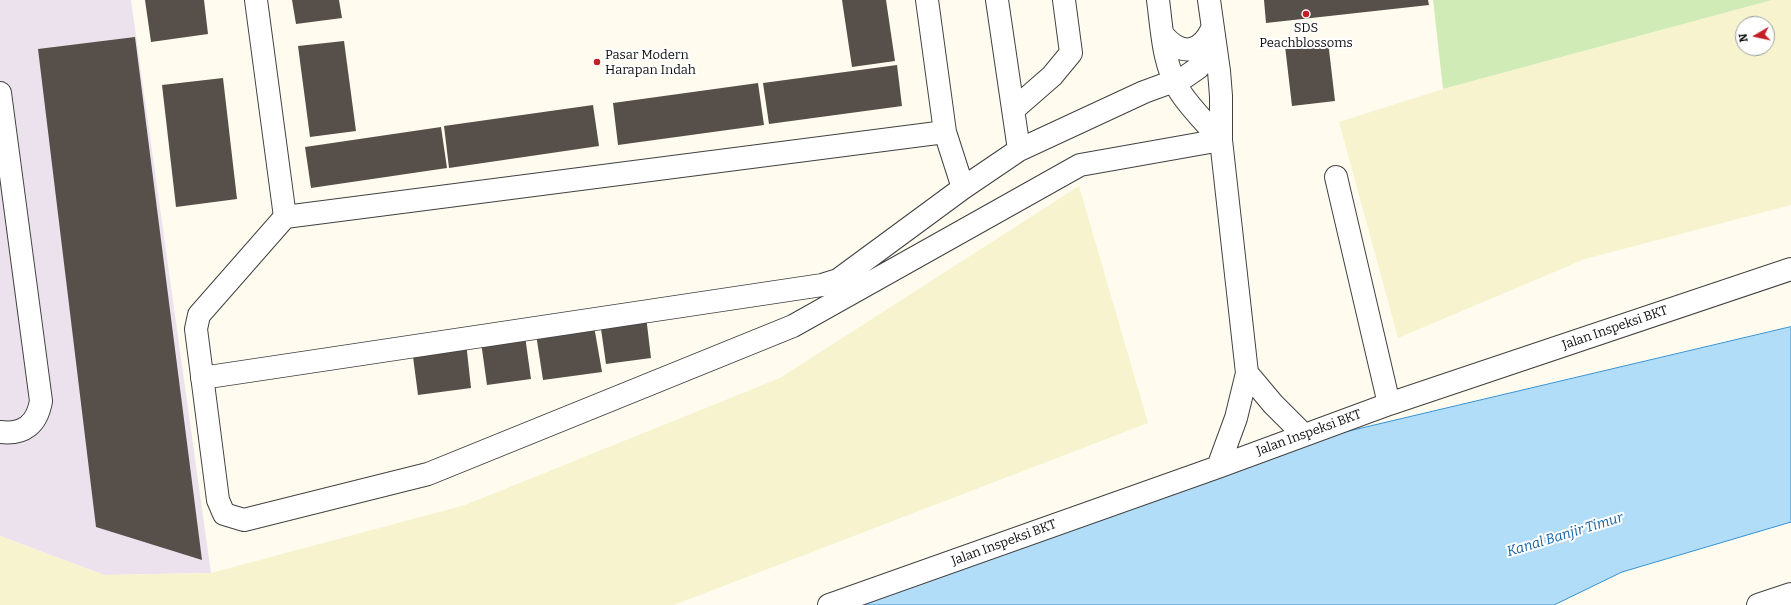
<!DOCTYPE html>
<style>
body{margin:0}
#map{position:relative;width:1791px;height:605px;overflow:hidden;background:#fffcef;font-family:Bitter,serif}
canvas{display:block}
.north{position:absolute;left:1735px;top:16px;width:40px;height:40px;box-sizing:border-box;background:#fff;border:1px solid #9f9f9f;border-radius:50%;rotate:261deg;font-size:11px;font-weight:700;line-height:16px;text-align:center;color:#0e0e0e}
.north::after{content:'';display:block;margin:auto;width:14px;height:18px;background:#c32026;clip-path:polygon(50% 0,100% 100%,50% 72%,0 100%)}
</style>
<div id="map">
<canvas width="1791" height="605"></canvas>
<div class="north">N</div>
</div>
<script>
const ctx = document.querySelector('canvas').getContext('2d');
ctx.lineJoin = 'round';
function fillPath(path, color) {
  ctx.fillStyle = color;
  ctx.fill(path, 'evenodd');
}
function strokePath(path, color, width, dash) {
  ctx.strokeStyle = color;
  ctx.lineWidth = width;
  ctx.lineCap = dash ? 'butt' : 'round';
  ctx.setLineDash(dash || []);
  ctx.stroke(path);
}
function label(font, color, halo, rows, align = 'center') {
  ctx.font = font + ' Bitter,serif';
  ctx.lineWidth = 4;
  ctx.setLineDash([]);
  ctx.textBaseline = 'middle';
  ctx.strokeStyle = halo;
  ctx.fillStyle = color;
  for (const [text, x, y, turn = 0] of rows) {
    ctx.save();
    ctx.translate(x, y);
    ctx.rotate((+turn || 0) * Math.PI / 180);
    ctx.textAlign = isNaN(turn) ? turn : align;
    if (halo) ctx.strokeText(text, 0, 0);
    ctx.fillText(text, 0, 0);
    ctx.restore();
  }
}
fillPath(new Path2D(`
 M 0,0 L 131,0 L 211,573 L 104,575 L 0,536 Z`), '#ece2ed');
fillPath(new Path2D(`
 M 1772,0 L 1791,0 L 1791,205 L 1585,259 L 1398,338 L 1339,122 L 1443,89 ZM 1743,24 L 1767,24 L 1767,48 L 1743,48 Z
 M 1079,186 L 1148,423 L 674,605 L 0,605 L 0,536 L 104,575 L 211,573 L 465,505 L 780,378 Z`), '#f6f3ce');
fillPath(new Path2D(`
 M 1433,0 L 1772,0 L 1443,89 Z`), '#d1ebb7');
const water = new Path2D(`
 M 1791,327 L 1791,522 L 1622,572 L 1554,605 L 852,605 L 1294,444 Z`);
fillPath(water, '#b2ddf8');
strokePath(water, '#3692d2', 1);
fillPath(new Path2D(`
 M 145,0 L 204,0 L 208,34 L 151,42 Z
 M 292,0 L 339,0 L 342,18 L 296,24 Z
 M 842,0 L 886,0 L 895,61 L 852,67 Z
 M 1264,0 L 1428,0 L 1429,5 L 1266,23 Z
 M 135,37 L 202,560 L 96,527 L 38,49 Z
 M 344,41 L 356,131 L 310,137 L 298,46 Z
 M 1328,41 L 1335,101 L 1292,106 L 1285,46 Z
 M 897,65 L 902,106 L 769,124 L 763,83 Z
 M 223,78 L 237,199 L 176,207 L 162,85 Z
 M 758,83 L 764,125 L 618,145 L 613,103 Z
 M 593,105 L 599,146 L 449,168 L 444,126 Z
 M 441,127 L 447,168 L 311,188 L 305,147 Z
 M 646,316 L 651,358 L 606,364 L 600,322 Z
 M 594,326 L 602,372 L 543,380 L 536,334 Z
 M 525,336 L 531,379 L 487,385 L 481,342 Z
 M 466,342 L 471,388 L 418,395 L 412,349 Z`), '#574f4a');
const minor = new Path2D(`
 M 256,0 L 285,217 L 945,132
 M 927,0 L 945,132 L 963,188
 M 997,0 L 1019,150
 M 1158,0 C 1162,30 1163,64 1179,90 C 1189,107 1208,125 1221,140
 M 1209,0 L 1219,71 L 1221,96 L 1221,140 L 1247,373 L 1236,418 L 1218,467
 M 1163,35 C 1181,56 1200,54 1212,29
 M 0,93 L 41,401 C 37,424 24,435 0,432
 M 1013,110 L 1052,76 L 1071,53 L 1064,0
 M 1336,177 L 1389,404
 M 285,217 L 199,315 L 196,329 L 218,500 L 224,514 L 244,520 L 428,474 L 793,326 L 1080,165 L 1221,140
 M 1247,373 L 1273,404 L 1304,435
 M 202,378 L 822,285 L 838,280 L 963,188 L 1019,150 L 1144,92 L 1185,77 L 1198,68 L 1207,58 L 1215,44
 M 829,605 L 1218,467 L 1389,404 L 1791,269
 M 1758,605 L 1791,594`);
strokePath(minor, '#414141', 24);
strokePath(minor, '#fff', 22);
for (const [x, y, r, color] of [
 [1306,14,4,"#c32026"],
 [597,62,4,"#c32026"]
]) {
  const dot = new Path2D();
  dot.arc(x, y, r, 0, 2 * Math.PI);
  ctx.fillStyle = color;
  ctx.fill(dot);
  strokePath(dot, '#fff', 1.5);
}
label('13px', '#0e0e0e', '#fff', [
 ["SDS",1306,28],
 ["Peachblossoms",1306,43],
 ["Pasar Modern",605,55,"left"],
 ["Harapan Indah",605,70,"left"]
]);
label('13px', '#0e0e0e', '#fff', [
 ["Jalan Inspeksi BKT",1615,328,-19],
 ["Jalan Inspeksi BKT",1309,433,-20],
 ["Jalan Inspeksi BKT",1004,543,-20]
]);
label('italic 14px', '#1263a5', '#fff', [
 ["Kanal Banjir Timur",1565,535,-17]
]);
</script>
